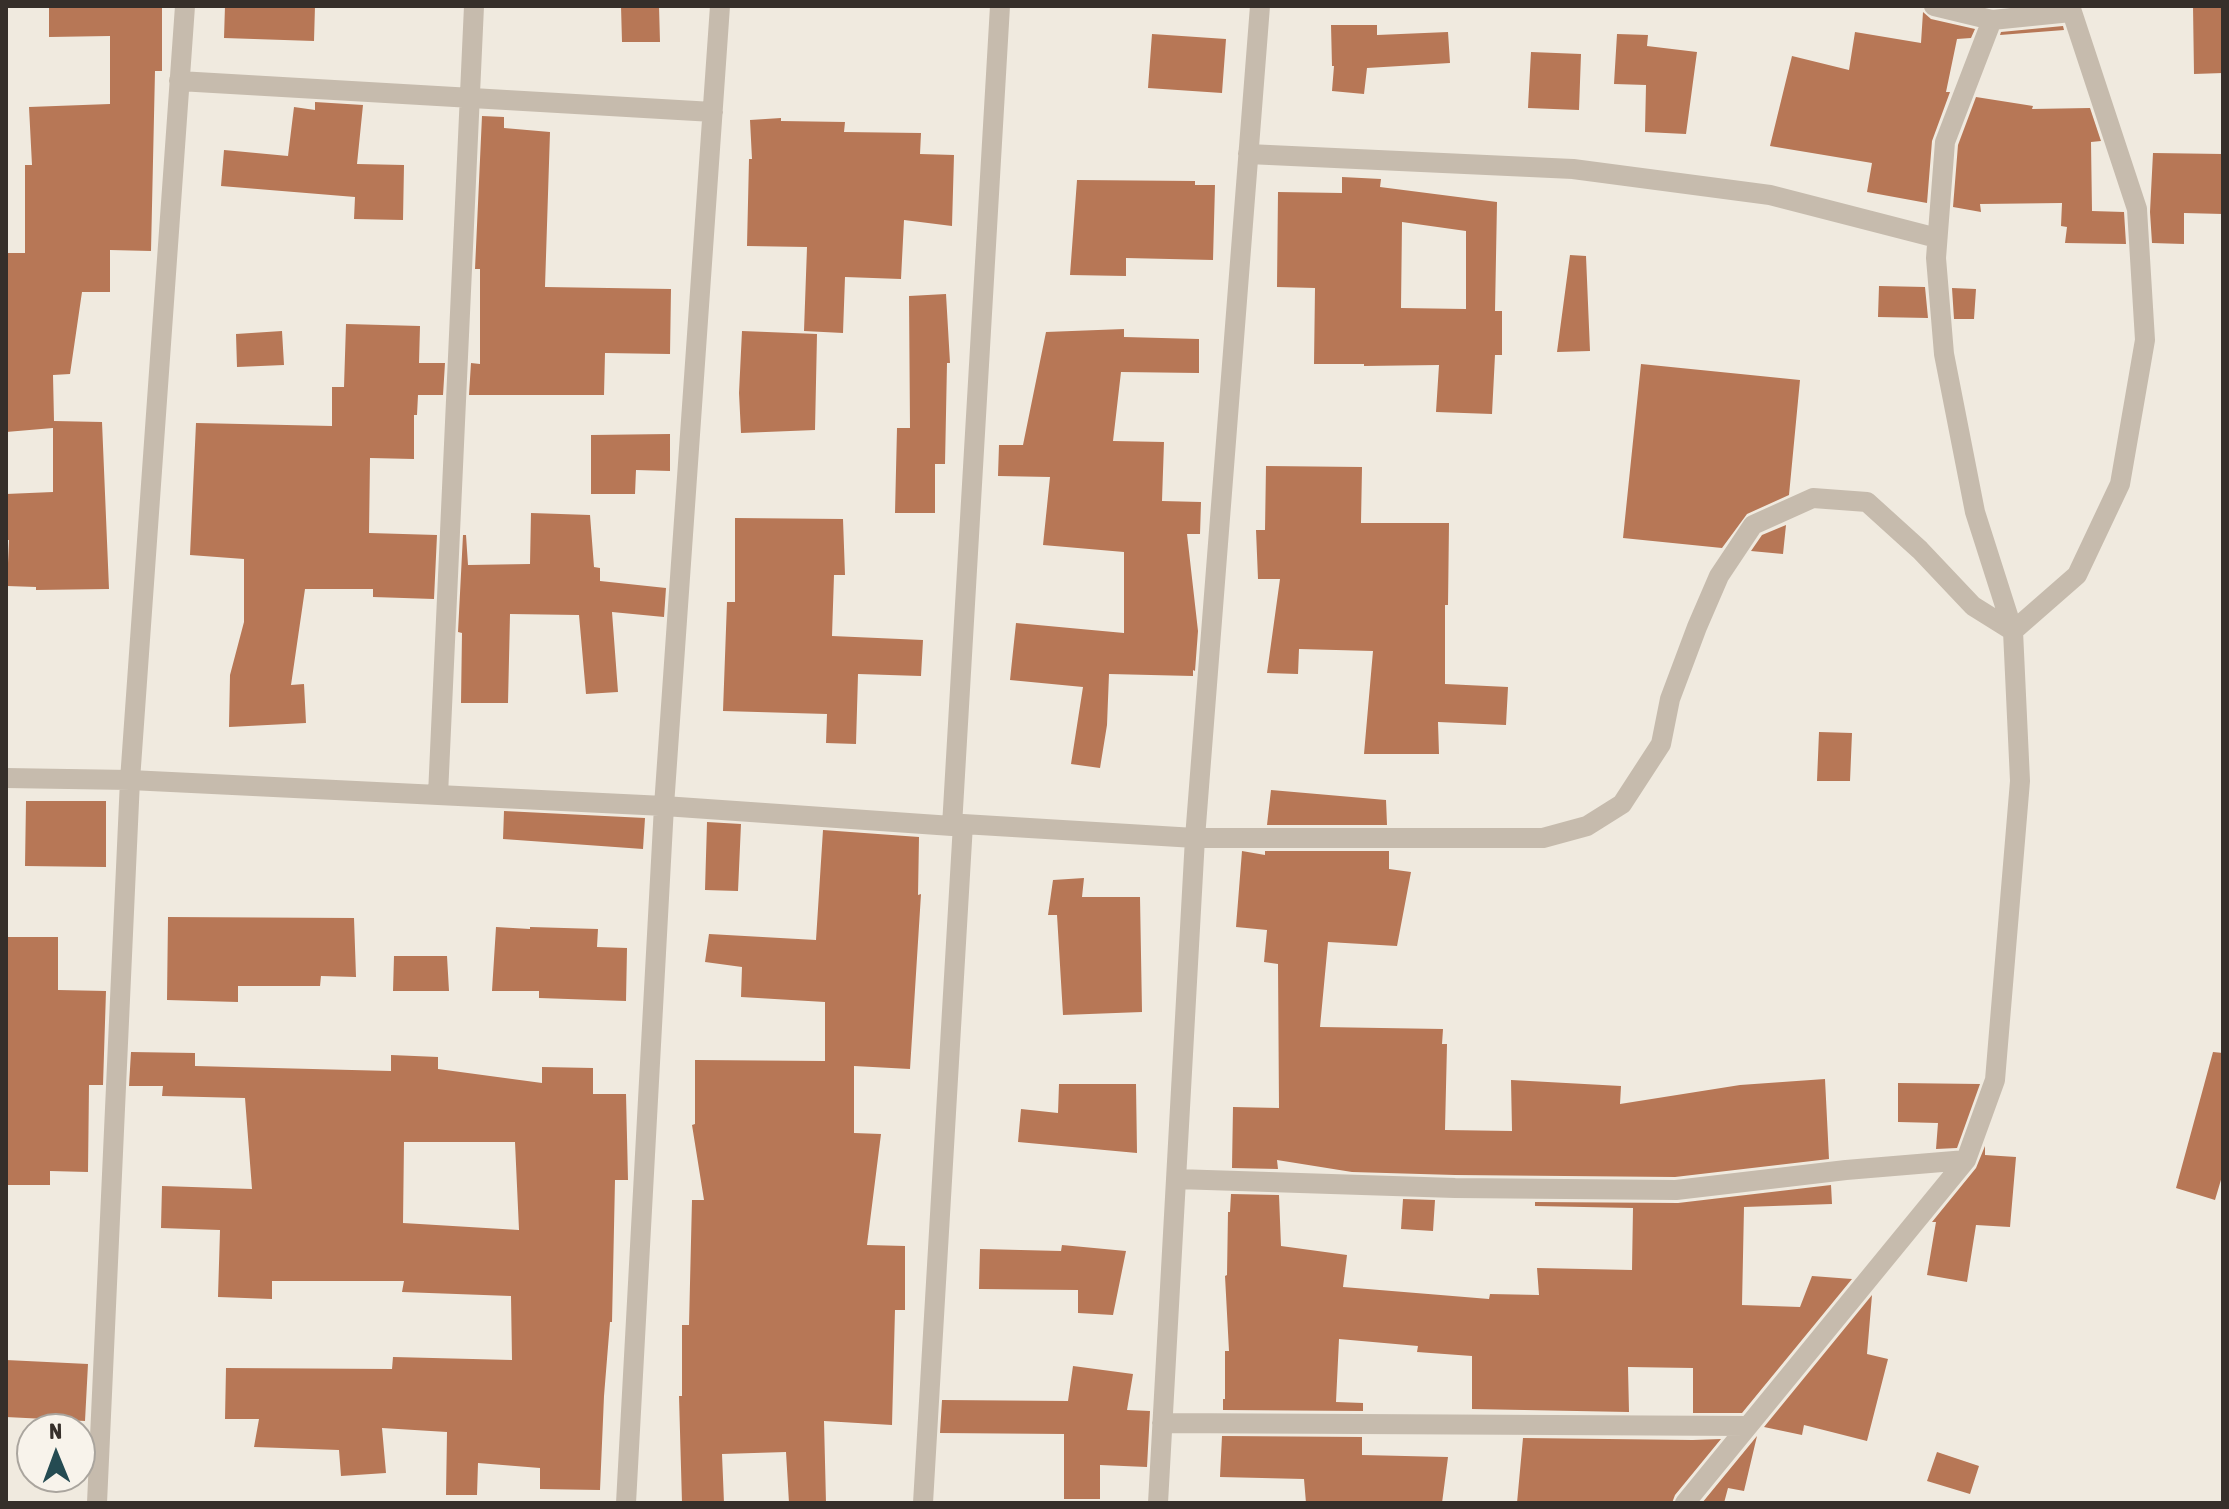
<!DOCTYPE html>
<style>
body{margin:0}
#map{position:relative;width:2229px;height:1509px;overflow:hidden;background:#f0eadf;font-family:"Asap Condensed",sans-serif}
canvas{display:block}
.frame{position:absolute;inset:0;border:8px solid #362f2a;pointer-events:none}
.north{position:absolute;left:16px;top:1413px;width:80px;height:80px;box-sizing:border-box;background:#f8f3eb;border:2px solid #aaa59e;border-radius:50%;rotate:359deg;font-size:22px;font-weight:700;line-height:32px;text-align:center;color:#362f2a}
.north::after{content:'';display:block;margin:auto;width:28px;height:36px;background:#254b52;clip-path:polygon(50% 0,100% 100%,50% 72%,0 100%)}
</style>
<div id="map">
<canvas width="2229" height="1509"></canvas>
<div class="frame"></div>
<div class="north">N</div>
</div>
<script>
const ctx = document.querySelector('canvas').getContext('2d');
ctx.lineJoin = 'round';
function fillPath(path, color) {
  ctx.fillStyle = color;
  ctx.fill(path, 'evenodd');
}
function strokePath(path, color, width, dash) {
  ctx.strokeStyle = color;
  ctx.lineWidth = width;
  ctx.lineCap = dash ? 'butt' : 'round';
  ctx.setLineDash(dash || []);
  ctx.stroke(path);
}
fillPath(new Path2D(`
 M 49,6 L 162,6 L 162,71 L 155,71 L 151,251 L 110,250 L 110,292 L 82,292 L 70,374 L 53,375 L 54,421 L 102,422 L 109,589 L 36,590 L 36,587 L 7,586 L 9,540 L 6,540 L 6,494 L 53,492 L 53,428 L 6,432 L 6,253 L 25,253 L 25,165 L 32,165 L 29,107 L 110,104 L 110,36 L 49,37 Z
 M 225,6 L 315,6 L 314,41 L 224,38 Z
 M 621,6 L 659,6 L 660,42 L 622,42 Z
 M 2193,6 L 2223,6 L 2223,73 L 2194,74 Z
 M 1923,12 L 1931,19 L 1975,29 L 1971,38 L 1957,39 L 1946,92 L 1950,92 L 1932,141 L 1927,203 L 1867,192 L 1872,163 L 1770,146 L 1792,56 L 1849,70 L 1855,32 L 1921,43 Z
 M 1331,25 L 1377,25 L 1377,35 L 1448,32 L 1450,63 L 1367,68 L 1364,94 L 1332,91 L 1334,66 L 1332,66 Z
 M 2063,26 L 2064,30 L 2000,35 L 2001,32 Z
 M 1152,34 L 1226,39 L 1222,93 L 1148,88 Z
 M 1617,34 L 1648,35 L 1647,46 L 1697,52 L 1686,134 L 1645,132 L 1646,85 L 1614,84 Z
 M 1531,52 L 1581,54 L 1579,110 L 1528,108 Z
 M 1976,97 L 2033,106 L 2032,109 L 2090,108 L 2101,141 L 2091,142 L 2092,211 L 2124,212 L 2126,244 L 2065,243 L 2067,227 L 2061,226 L 2062,203 L 1980,204 L 1981,212 L 1953,207 L 1958,145 Z
 M 315,102 L 363,105 L 357,164 L 404,165 L 403,220 L 354,219 L 355,197 L 221,186 L 224,150 L 288,156 L 294,107 L 315,110 Z
 M 482,116 L 504,117 L 504,128 L 550,132 L 545,287 L 671,289 L 670,354 L 605,353 L 604,395 L 469,395 L 471,363 L 480,364 L 480,269 L 475,269 Z
 M 781,118 L 781,121 L 845,122 L 844,132 L 921,133 L 920,154 L 954,155 L 952,226 L 904,220 L 901,279 L 845,277 L 843,333 L 804,331 L 807,247 L 747,246 L 749,159 L 752,159 L 750,120 Z
 M 2153,153 L 2223,154 L 2223,214 L 2184,213 L 2184,244 L 2152,243 L 2150,212 Z
 M 1342,177 L 1381,179 L 1380,187 L 1497,202 L 1495,311 L 1502,311 L 1502,355 L 1495,355 L 1492,414 L 1436,412 L 1439,365 L 1364,366 L 1364,364 L 1314,364 L 1315,288 L 1277,287 L 1278,192 L 1342,193 ZM 1402,222 L 1466,231 L 1466,309 L 1401,308 Z
 M 1077,180 L 1195,181 L 1195,185 L 1215,185 L 1213,260 L 1126,258 L 1126,276 L 1070,275 Z
 M 1570,255 L 1586,256 L 1590,351 L 1557,352 Z
 M 1879,286 L 1925,287 L 1928,318 L 1878,317 Z
 M 1952,288 L 1976,289 L 1974,319 L 1954,319 Z
 M 946,294 L 950,363 L 947,363 L 945,464 L 935,464 L 935,513 L 895,513 L 897,428 L 910,428 L 909,296 Z
 M 346,324 L 420,326 L 419,363 L 445,363 L 443,395 L 418,395 L 417,415 L 414,415 L 414,459 L 370,458 L 369,533 L 437,535 L 434,599 L 373,597 L 373,589 L 305,589 L 291,685 L 304,684 L 306,723 L 229,727 L 230,675 L 244,622 L 244,559 L 190,555 L 196,423 L 332,426 L 332,387 L 344,387 Z
 M 1124,329 L 1124,337 L 1199,339 L 1199,373 L 1121,372 L 1113,441 L 1164,442 L 1162,501 L 1201,502 L 1200,534 L 1187,534 L 1198,631 L 1195,671 L 1193,670 L 1193,676 L 1109,674 L 1107,725 L 1100,768 L 1071,764 L 1083,687 L 1010,680 L 1016,623 L 1124,633 L 1124,552 L 1043,545 L 1050,477 L 998,476 L 999,445 L 1023,445 L 1046,332 Z
 M 282,331 L 284,365 L 237,367 L 236,334 Z
 M 742,331 L 817,334 L 815,430 L 741,433 L 739,393 Z
 M 1641,364 L 1800,380 L 1789,495 L 1747,514 L 1722,548 L 1623,538 Z
 M 670,434 L 670,471 L 636,470 L 635,494 L 591,494 L 591,435 Z
 M 1266,466 L 1362,467 L 1361,523 L 1449,523 L 1448,605 L 1445,605 L 1445,684 L 1508,687 L 1506,725 L 1438,722 L 1439,754 L 1364,754 L 1373,651 L 1299,649 L 1298,674 L 1267,673 L 1280,579 L 1258,579 L 1256,530 L 1265,530 Z
 M 531,513 L 590,515 L 594,567 L 600,568 L 600,581 L 666,588 L 664,617 L 612,612 L 618,692 L 586,694 L 579,615 L 510,614 L 508,703 L 461,703 L 462,633 L 458,632 L 463,535 L 466,535 L 468,565 L 530,564 Z
 M 735,518 L 843,519 L 845,575 L 834,575 L 832,636 L 923,640 L 921,676 L 858,674 L 856,744 L 826,743 L 827,714 L 723,711 L 727,602 L 735,602 Z
 M 1786,525 L 1783,554 L 1751,551 L 1762,535 Z
 M 1819,732 L 1852,733 L 1850,781 L 1817,781 Z
 M 1271,790 L 1386,800 L 1387,825 L 1267,825 Z
 M 26,801 L 106,801 L 106,867 L 25,866 Z
 M 504,811 L 645,818 L 643,849 L 503,839 Z
 M 707,822 L 741,824 L 738,891 L 705,890 Z
 M 823,830 L 919,837 L 918,895 L 921,894 L 910,1069 L 854,1066 L 854,1133 L 881,1134 L 867,1245 L 905,1246 L 905,1310 L 895,1310 L 892,1425 L 824,1421 L 826,1503 L 789,1503 L 786,1452 L 722,1454 L 724,1503 L 682,1503 L 679,1396 L 682,1396 L 682,1325 L 689,1325 L 692,1200 L 704,1200 L 692,1125 L 695,1124 L 695,1060 L 825,1061 L 825,1002 L 741,997 L 742,967 L 705,962 L 709,934 L 816,940 Z
 M 1242,851 L 1265,855 L 1265,851 L 1389,851 L 1389,869 L 1411,872 L 1397,946 L 1328,942 L 1320,1027 L 1443,1029 L 1442,1044 L 1447,1044 L 1445,1130 L 1512,1131 L 1511,1080 L 1621,1086 L 1620,1104 L 1740,1085 L 1825,1079 L 1829,1159 L 1675,1177 L 1455,1175 L 1352,1172 L 1277,1160 L 1278,1169 L 1232,1168 L 1233,1107 L 1279,1108 L 1278,964 L 1264,962 L 1267,930 L 1236,927 Z
 M 1084,878 L 1082,897 L 1140,897 L 1142,1012 L 1063,1015 L 1057,915 L 1048,915 L 1053,880 Z
 M 168,917 L 354,918 L 356,977 L 321,976 L 320,986 L 238,986 L 238,1002 L 167,1000 Z
 M 496,927 L 530,929 L 530,927 L 598,929 L 597,947 L 627,948 L 626,1001 L 539,998 L 539,991 L 492,991 Z
 M 6,937 L 58,937 L 58,990 L 106,991 L 103,1085 L 89,1085 L 88,1172 L 50,1171 L 50,1185 L 6,1185 Z
 M 394,956 L 447,956 L 449,991 L 393,991 Z
 M 131,1052 L 195,1053 L 195,1066 L 391,1071 L 391,1055 L 438,1057 L 438,1069 L 542,1083 L 542,1067 L 593,1068 L 593,1094 L 626,1094 L 628,1180 L 615,1180 L 612,1322 L 610,1322 L 604,1396 L 600,1490 L 540,1489 L 540,1468 L 478,1463 L 477,1495 L 446,1495 L 447,1432 L 382,1428 L 386,1473 L 341,1476 L 339,1450 L 254,1447 L 259,1419 L 225,1419 L 226,1368 L 392,1369 L 393,1357 L 512,1360 L 511,1296 L 402,1292 L 404,1281 L 272,1281 L 272,1299 L 218,1297 L 220,1230 L 161,1228 L 162,1186 L 252,1189 L 245,1098 L 162,1096 L 163,1086 L 129,1086 ZM 404,1142 L 515,1142 L 519,1230 L 403,1223 Z
 M 2213,1052 L 2223,1053 L 2223,1173 L 2215,1200 L 2176,1188 Z
 M 1898,1083 L 1980,1084 L 1957,1148 L 1936,1149 L 1938,1123 L 1898,1122 Z
 M 1059,1084 L 1136,1084 L 1137,1153 L 1018,1142 L 1021,1109 L 1058,1113 Z
 M 1985,1146 L 1985,1155 L 2016,1157 L 2010,1227 L 1976,1225 L 1967,1282 L 1927,1275 L 1936,1222 L 1932,1222 L 1976,1168 Z
 M 1831,1185 L 1832,1204 L 1744,1207 L 1742,1305 L 1800,1307 L 1812,1276 L 1852,1279 L 1742,1413 L 1693,1413 L 1693,1368 L 1628,1367 L 1629,1412 L 1472,1409 L 1472,1356 L 1417,1352 L 1418,1346 L 1339,1339 L 1336,1402 L 1363,1403 L 1363,1411 L 1223,1410 L 1223,1399 L 1225,1399 L 1225,1351 L 1229,1351 L 1225,1276 L 1227,1275 L 1228,1212 L 1230,1212 L 1231,1194 L 1279,1195 L 1281,1246 L 1347,1255 L 1343,1287 L 1489,1299 L 1490,1294 L 1539,1295 L 1537,1268 L 1632,1270 L 1633,1208 L 1535,1206 L 1535,1202 L 1678,1203 Z
 M 1403,1199 L 1435,1200 L 1433,1231 L 1401,1229 Z
 M 1062,1245 L 1126,1251 L 1113,1315 L 1078,1313 L 1078,1290 L 979,1289 L 980,1249 L 1061,1251 Z
 M 1872,1295 L 1867,1354 L 1888,1359 L 1867,1441 L 1804,1425 L 1802,1435 L 1764,1427 Z
 M 6,1360 L 88,1364 L 85,1421 L 6,1417 Z
 M 1073,1366 L 1133,1374 L 1127,1410 L 1150,1411 L 1147,1467 L 1100,1465 L 1100,1499 L 1064,1499 L 1064,1434 L 940,1433 L 942,1400 L 1068,1401 Z
 M 1222,1436 L 1362,1437 L 1362,1455 L 1448,1457 L 1442,1503 L 1306,1503 L 1304,1479 L 1220,1477 Z
 M 1757,1436 L 1744,1491 L 1728,1488 L 1724,1503 L 1702,1503 Z
 M 1523,1438 L 1693,1440 L 1721,1439 L 1675,1495 L 1672,1503 L 1517,1503 Z
 M 1937,1452 L 1979,1466 L 1970,1494 L 1927,1481 Z`), '#b77756');
strokePath(new Path2D(`
 M 1934,6 L 1992,20 L 2071,12
 M 179,81 L 713,112
 M 1248,154 L 1573,169 L 1770,195 L 1937,238
 M 6,778 L 130,780 L 664,806 L 952,826 L 963,824 L 1195,838 L 1543,838 L 1587,826 L 1622,804 L 1661,744 L 1670,699 L 1697,627 L 1719,576 L 1753,525 L 1813,498 L 1867,502 L 1920,550 L 1973,606 L 2013,631 L 2077,575 L 2120,484 L 2145,340 L 2137,209 L 2070,6
 M 438,795 L 474,6
 M 952,826 L 1000,6
 M 1176,1179 L 1455,1188 L 1676,1190 L 1846,1170 L 1966,1160
 M 1162,1423 L 1747,1426
 M 97,1503 L 130,780 L 185,6
 M 626,1503 L 664,806 L 720,6
 M 923,1503 L 963,824
 M 1158,1503 L 1195,838 L 1260,6
 M 1685,1503 L 1966,1160 L 1995,1080 L 2020,781 L 2013,631 L 1975,512 L 1944,354 L 1936,258 L 1945,142 L 1992,20`), '#c6bbad', 20);
</script>
